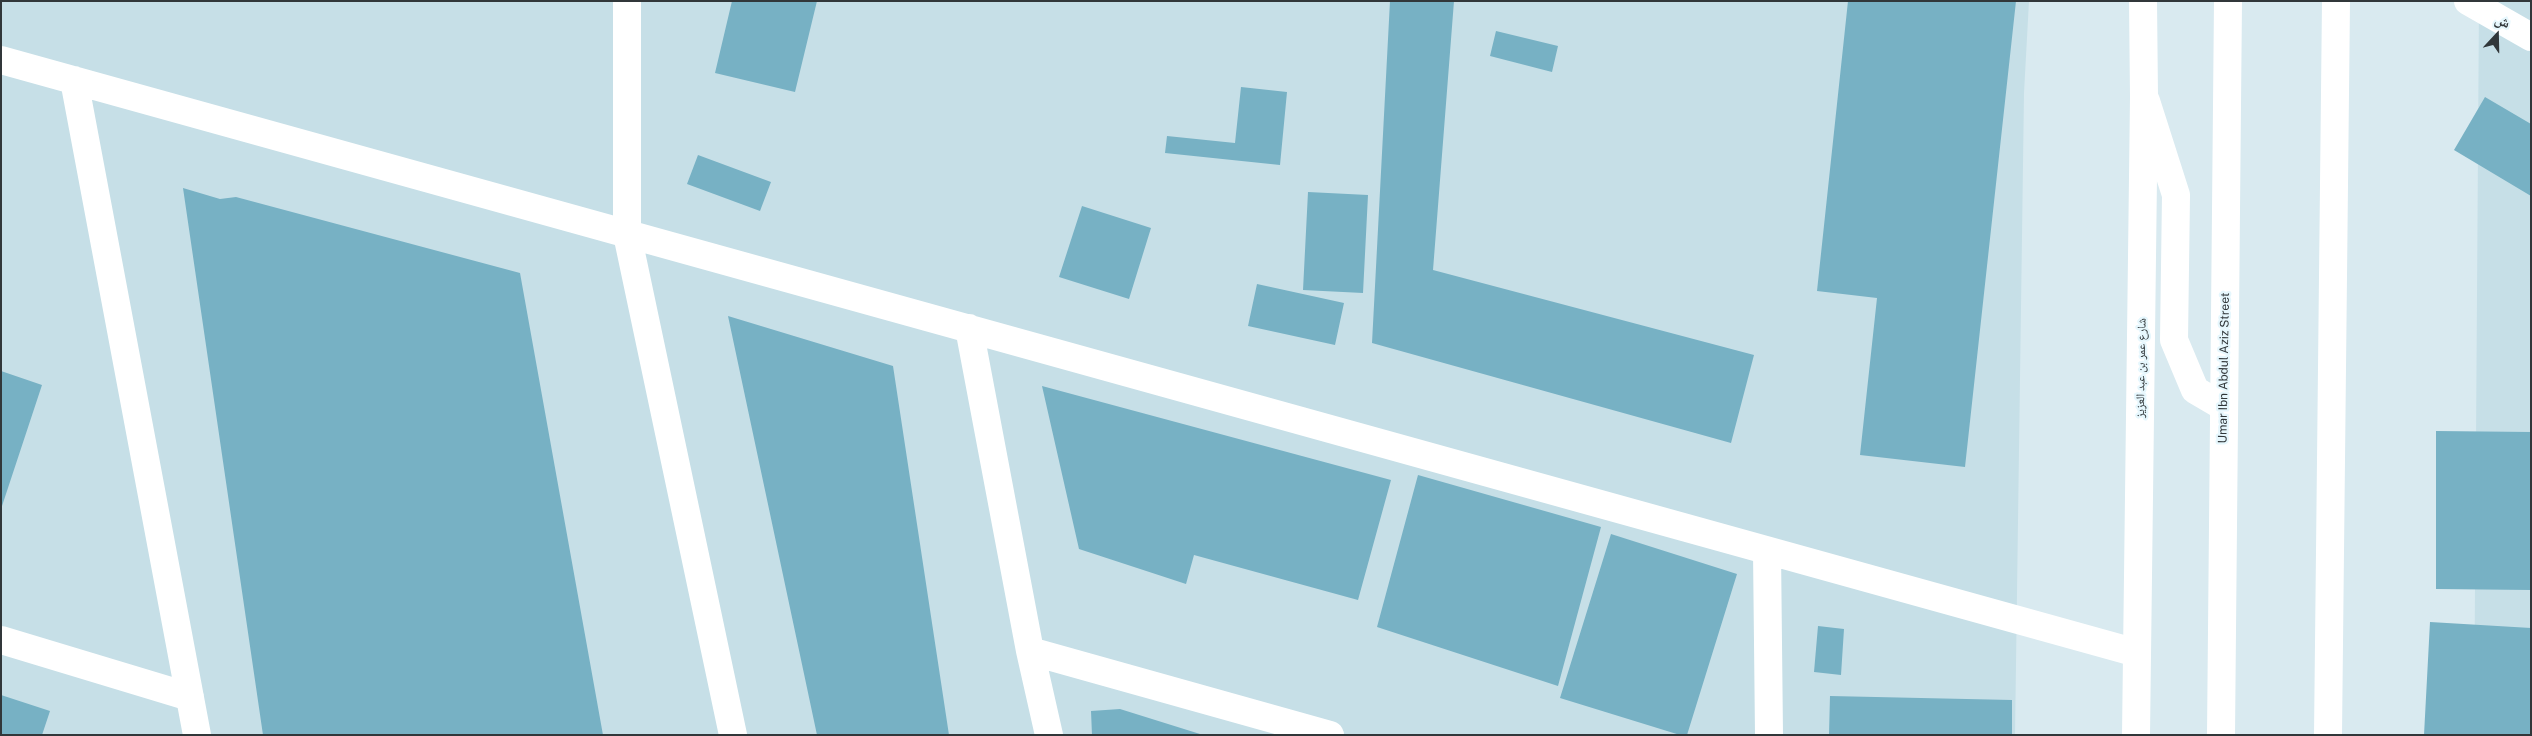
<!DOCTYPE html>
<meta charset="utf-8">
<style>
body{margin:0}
#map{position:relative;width:2532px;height:736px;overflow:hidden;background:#d9eaf0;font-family:"Public Sans","Noto Naskh Arabic",sans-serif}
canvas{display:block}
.frame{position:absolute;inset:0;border:2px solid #31373a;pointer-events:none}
.north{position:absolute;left:2472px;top:10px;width:50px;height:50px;-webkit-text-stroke:4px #e6f7fd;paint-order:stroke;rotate:21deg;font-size:14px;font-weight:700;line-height:20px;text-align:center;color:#31373a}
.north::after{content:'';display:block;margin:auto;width:18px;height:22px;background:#31373a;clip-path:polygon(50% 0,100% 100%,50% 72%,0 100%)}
</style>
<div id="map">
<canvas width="2532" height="736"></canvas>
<div class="frame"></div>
<div class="north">ش</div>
</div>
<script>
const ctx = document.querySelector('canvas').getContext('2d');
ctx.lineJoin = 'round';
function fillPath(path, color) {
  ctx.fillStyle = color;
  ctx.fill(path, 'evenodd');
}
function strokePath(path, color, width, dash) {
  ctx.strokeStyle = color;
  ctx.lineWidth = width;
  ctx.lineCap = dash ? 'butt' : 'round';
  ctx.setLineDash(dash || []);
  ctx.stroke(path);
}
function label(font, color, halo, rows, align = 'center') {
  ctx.font = font + ' "Public Sans","Noto Naskh Arabic",sans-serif';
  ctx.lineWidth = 4.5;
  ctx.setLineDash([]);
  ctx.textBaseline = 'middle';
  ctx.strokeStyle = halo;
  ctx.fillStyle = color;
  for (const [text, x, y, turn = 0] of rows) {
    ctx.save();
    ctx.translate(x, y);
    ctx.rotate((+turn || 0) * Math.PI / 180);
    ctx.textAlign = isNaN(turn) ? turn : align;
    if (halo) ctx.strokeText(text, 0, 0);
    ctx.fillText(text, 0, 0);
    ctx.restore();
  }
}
fillPath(new Path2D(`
 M 1,1 L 2029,1 L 2024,93 L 2015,735 L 1,735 Z
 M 2479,1 L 2531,1 L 2531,735 L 2474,735 Z`), '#c6dfe7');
fillPath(new Path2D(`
 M 732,1 L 817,1 L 795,92 L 715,73 Z
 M 1390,1 L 1454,1 L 1433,270 L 1754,355 L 1731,443 L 1372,343 Z
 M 1848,1 L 2016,1 L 1965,467 L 1860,455 L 1877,298 L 1817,291 Z
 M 1496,31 L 1558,46 L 1552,72 L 1490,56 Z
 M 1241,87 L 1287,92 L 1280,165 L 1165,153 L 1167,136 L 1235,143 Z
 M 2485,97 L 2531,124 L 2531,196 L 2454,150 Z
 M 698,155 L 771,182 L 760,211 L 687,184 Z
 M 183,188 L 220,199 L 236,197 L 520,273 L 603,735 L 263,735 Z
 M 1308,192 L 1368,195 L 1363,293 L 1303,290 Z
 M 1082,206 L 1151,228 L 1129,299 L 1059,277 Z
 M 1257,284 L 1344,303 L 1335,345 L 1248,326 Z
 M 728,316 L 893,366 L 949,735 L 817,735 Z
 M 1,371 L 42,385 L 2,506 L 1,506 Z
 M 1042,386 L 1391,480 L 1358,600 L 1194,555 L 1186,584 L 1079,549 Z
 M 2436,431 L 2531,432 L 2531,590 L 2436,589 Z
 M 1418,475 L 1601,527 L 1558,686 L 1377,627 Z
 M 1611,534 L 1737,574 L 1687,735 L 1680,735 L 1560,698 Z
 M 2430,622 L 2531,628 L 2531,735 L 2424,735 Z
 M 1818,626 L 1844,629 L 1841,675 L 1814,672 Z
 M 1,695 L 50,711 L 42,735 L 1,735 Z
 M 1830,696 L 2012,700 L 2012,735 L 1829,735 Z
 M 1120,709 L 1200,734 L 1200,735 L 1092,735 L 1091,711 Z`), '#77b1c4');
strokePath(new Path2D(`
 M 627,1 L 627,234 L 733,735
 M 2468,1 L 2531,37
 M 1,60 L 2137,653
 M 74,80 L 197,735
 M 2146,101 L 2176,195 L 2174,340 L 2195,390 L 2224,407
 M 969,328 L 1030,651 L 1049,735
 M 1767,551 L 1769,735
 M 1,640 L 190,697
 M 1030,651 L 1330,735
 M 2328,735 L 2336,1`), '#fff', 28);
strokePath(new Path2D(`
 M 2136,735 L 2144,97 L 2143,1
 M 2221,735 L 2228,1`), '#fff', 28);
label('12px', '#31373a', '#e6f7fd', [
 ["شارع عمر بن عبد العزيز",2141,368,-89],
 ["Umar Ibn Abdul Aziz Street",2224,368,-89]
]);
</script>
